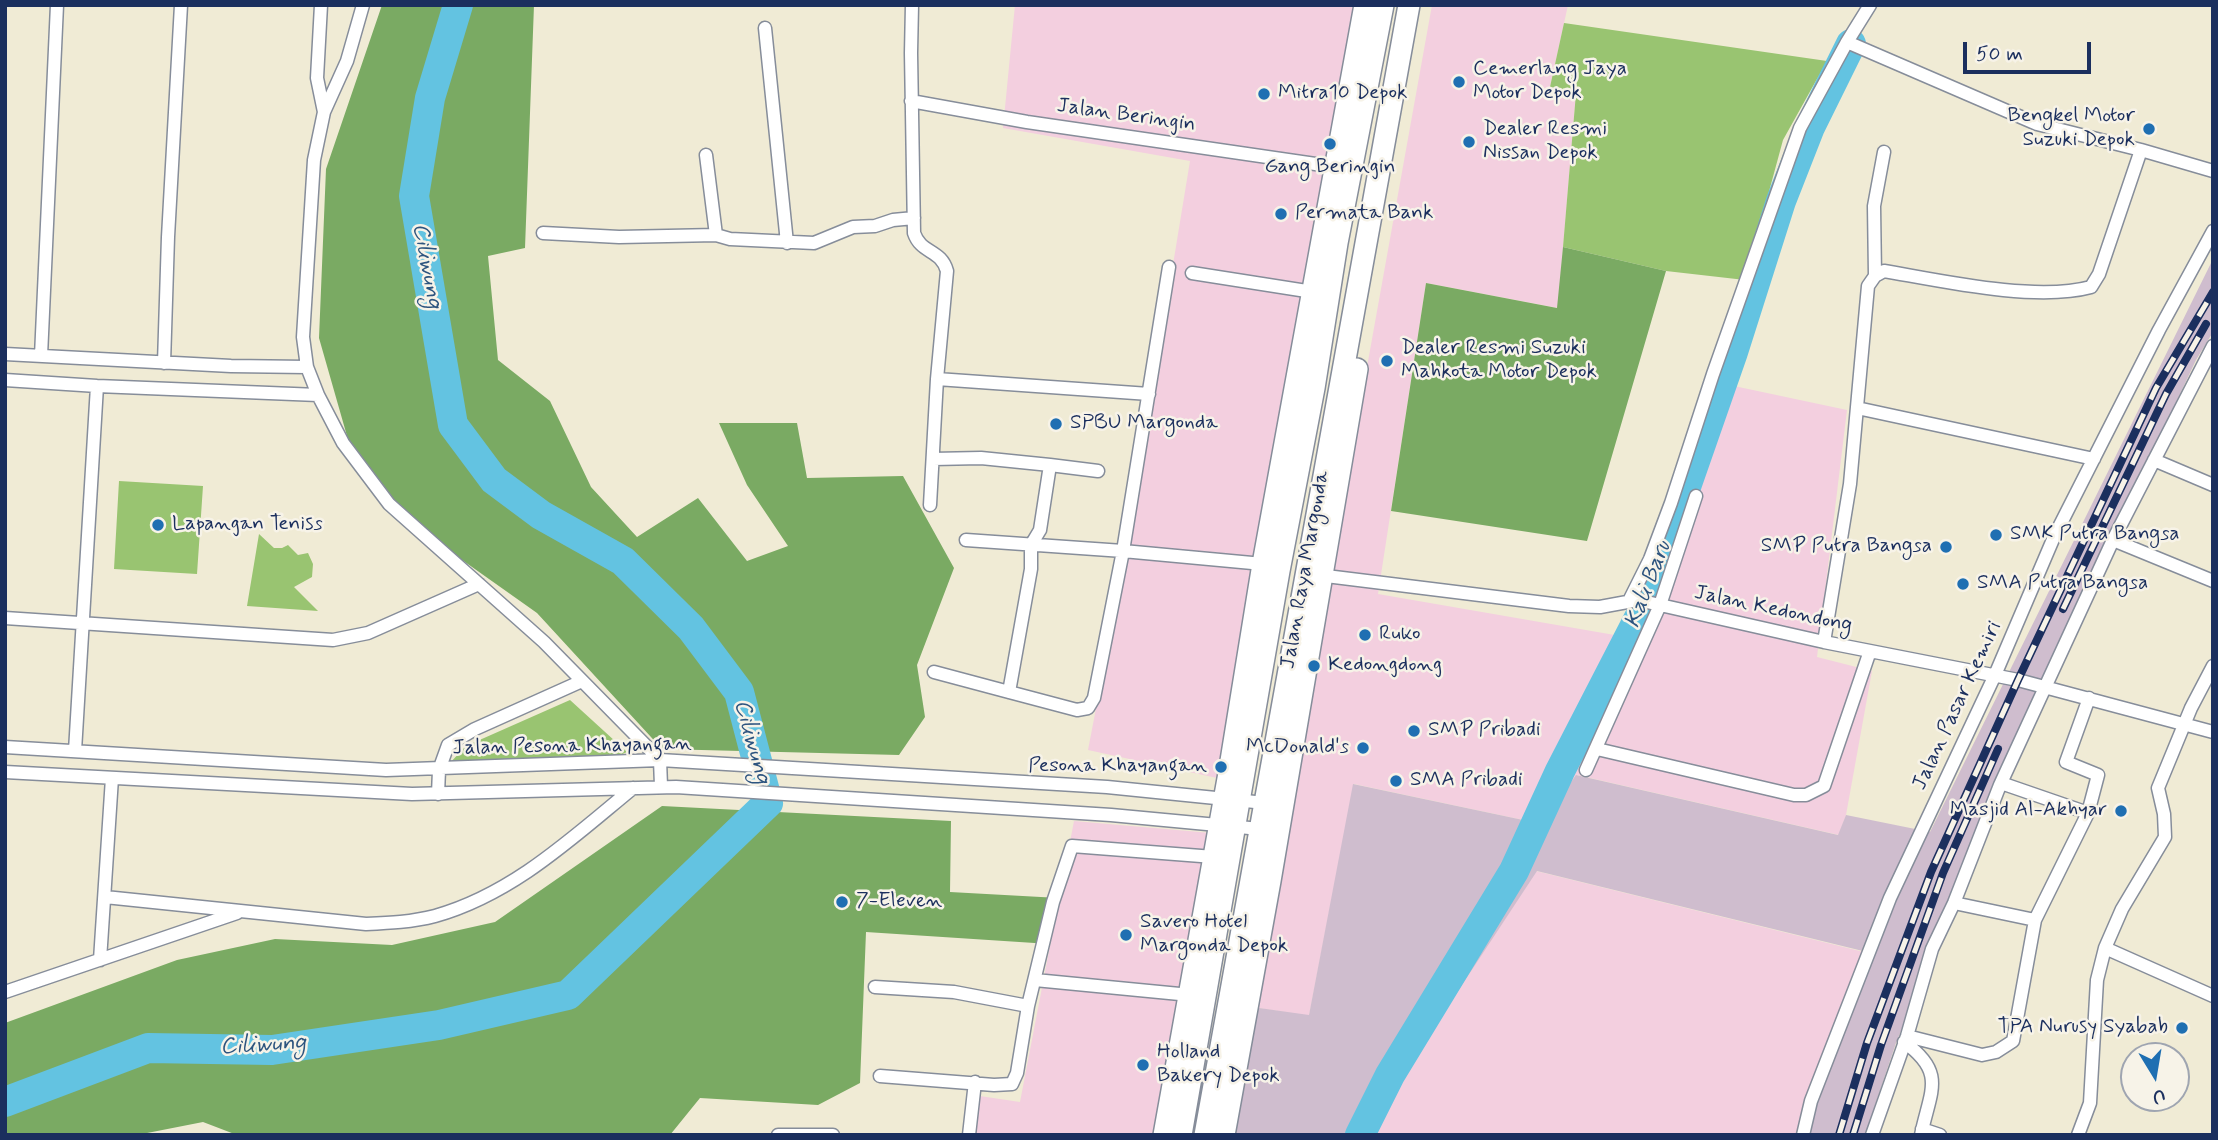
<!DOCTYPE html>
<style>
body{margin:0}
#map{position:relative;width:2218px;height:1140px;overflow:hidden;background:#f0ebd5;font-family:Mynerve,sans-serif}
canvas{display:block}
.frame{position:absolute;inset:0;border:7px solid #1b2f5e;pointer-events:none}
.north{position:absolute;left:2120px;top:1042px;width:70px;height:70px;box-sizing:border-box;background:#f7f3e8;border:2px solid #9fa5b1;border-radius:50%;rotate:169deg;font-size:19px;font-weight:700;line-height:28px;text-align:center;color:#1b2f5e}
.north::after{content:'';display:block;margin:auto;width:24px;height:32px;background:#1f6fb2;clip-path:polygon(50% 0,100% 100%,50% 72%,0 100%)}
.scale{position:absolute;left:1963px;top:42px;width:128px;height:32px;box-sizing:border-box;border:4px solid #1b2f5e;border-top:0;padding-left:9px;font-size:21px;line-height:24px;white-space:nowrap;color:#1b2f5e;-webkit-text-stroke:5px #f7f3e8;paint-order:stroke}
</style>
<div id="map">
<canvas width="2218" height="1140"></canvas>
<div class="frame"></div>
<div class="north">U</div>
<div class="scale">50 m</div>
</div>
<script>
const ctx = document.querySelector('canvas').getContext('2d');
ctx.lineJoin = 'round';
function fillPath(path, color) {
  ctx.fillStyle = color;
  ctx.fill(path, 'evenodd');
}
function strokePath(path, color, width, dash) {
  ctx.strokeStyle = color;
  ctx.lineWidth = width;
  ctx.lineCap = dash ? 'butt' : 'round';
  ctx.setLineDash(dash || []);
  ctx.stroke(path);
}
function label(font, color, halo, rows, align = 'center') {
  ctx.font = font + ' Mynerve,sans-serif';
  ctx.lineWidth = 5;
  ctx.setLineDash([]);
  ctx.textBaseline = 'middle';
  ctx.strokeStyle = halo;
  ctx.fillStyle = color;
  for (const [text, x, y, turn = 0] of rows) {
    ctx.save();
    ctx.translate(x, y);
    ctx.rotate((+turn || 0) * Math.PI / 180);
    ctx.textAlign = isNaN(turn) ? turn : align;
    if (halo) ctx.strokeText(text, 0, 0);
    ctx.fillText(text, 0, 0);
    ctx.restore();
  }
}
fillPath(new Path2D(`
 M 1015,5 L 1358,5 L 1217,778 L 1088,750 L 1125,557 L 1190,161 L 1003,128 Z
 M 1432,5 L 1568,5 L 1550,87 L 1576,93 L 1558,308 L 1426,283 L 1378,594 L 1632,638 L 1734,386 L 1847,410 L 1817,657 L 1872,671 L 1846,815 L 1839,835 L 1577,775 L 1542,824 L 1354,784 L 1309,1016 L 1252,1007 Z
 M 1074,821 L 1211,833 L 1161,1135 L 969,1135 L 973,1095 L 1020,1102 Z
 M 1536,871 L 1876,955 L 1818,1098 L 1808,1135 L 1368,1135 L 1377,1115 Z`), '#f3cfdf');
fillPath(new Path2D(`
 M 2213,259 L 2213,332 L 2196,360 L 2035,702 L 1896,1043 L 1865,1135 L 1808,1135 L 1818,1098 L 1875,954 L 1537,871 L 1377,1114 L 1368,1135 L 1230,1135 L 1252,1007 L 1309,1015 L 1353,784 L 1542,824 L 1576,775 L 1838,835 L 1846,815 L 1930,832 Z`), '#cfbdce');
fillPath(new Path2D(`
 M 1564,23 L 1827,61 L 1783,140 L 1745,280 L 1666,271 L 1563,247 L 1576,93 L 1550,87 Z
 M 119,481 L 203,486 L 197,574 L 114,569 Z
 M 259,534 L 274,548 L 282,548 L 288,545 L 298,555 L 308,553 L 313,564 L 312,577 L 294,587 L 318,611 L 247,606 Z
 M 570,700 L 627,752 L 613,758 L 447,766 L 466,746 Z`), '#99c471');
fillPath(new Path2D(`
 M 382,5 L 534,5 L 525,248 L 488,256 L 498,360 L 550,401 L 591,487 L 637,537 L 698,498 L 747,561 L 788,546 L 747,485 L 719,423 L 797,423 L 807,478 L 903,476 L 954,568 L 917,665 L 925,717 L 899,755 L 662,749 L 537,613 L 400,516 L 349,443 L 319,338 L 326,169 Z
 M 1563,247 L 1666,271 L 1587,541 L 1391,511 L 1426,283 L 1557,308 Z
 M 662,806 L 951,821 L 950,892 L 1059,898 L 1050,944 L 866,932 L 860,1083 L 818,1105 L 700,1098 L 670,1135 L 237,1135 L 203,1122 L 137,1135 L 90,1135 L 86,1133 L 81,1135 L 5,1135 L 5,1023 L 177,960 L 275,939 L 392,945 L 495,922 Z`), '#7aaa63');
strokePath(new Path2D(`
 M 5,1102 L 148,1048 L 272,1050 L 439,1025 L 568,995 L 768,803 L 739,692 L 691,628 L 623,561 L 541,515 L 494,480 L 453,425 L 414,196 L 430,98 L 458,5
 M 1360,1135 L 1390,1075 L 1514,871 L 1560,771 L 1643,610 L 1733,352 L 1781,201 L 1810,127 L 1851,44`), '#63c3e1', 30);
const minor = new Path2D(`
 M 321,5 L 317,78 L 324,112
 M 363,5 L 347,61 L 324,112 L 314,160 L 303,337 L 307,367 L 318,395 L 343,443 L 389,504 L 544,642 L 660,760 L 661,786
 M 912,5 L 911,53 L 914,233 C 921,254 941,249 947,271 L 937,379 L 930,505
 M 765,28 L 787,243
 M 1847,42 L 2037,124 L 2141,150 L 2213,171
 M 911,101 L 1027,122 L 1336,167
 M 706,155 L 716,235
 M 543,233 L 619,237 L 716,235 L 730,239 L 814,243 L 853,227 L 875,226 L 893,220 L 914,218
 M 1192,273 L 1313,292
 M 1875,276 L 1874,206 L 1884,152
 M 5,354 L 231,366 L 307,367
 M 41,356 L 57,5
 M 164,363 L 168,237 L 181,5
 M 937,379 L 1149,394
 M 5,380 L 97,386 L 318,395
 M 1857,408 L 2094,459
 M 933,459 L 981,458 L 1050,465 L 1040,530 L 1031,545 L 1031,569 L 1009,692 L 934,672
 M 2154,460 L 2213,485
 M 1050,465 L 1098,471
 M 966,540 L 1123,551 L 1263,564
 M 2113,540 L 2213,581
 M 1318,575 L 1569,606 L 1600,607 L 1638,600 L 1824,642 L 2018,680 L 2213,732
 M 1629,601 L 1650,559 L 1671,503 L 1713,374 L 1800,128 L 1847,42 L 1870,5
 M 5,618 L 333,640 L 368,633 L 479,584
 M 1824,642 L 1850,484 L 1868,286 L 1875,276 L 1884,271 C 1942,281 2036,302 2091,287 L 2099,274 L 2141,150
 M 1009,692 L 1077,710 L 1088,708 L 1094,698 L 1123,551 L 1169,267
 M 5,747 L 386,770 L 660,760 L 1107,787 L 1265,803
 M 1597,749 L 1794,795 L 1806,795 L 1824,786 L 1870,651
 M 75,751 L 97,386
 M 1586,770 L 1660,605 L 1696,496
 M 5,772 L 412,794 L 676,787 L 1111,815 L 1260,829
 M 2001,783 L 2088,813
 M 438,794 L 439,770 L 448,745 L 475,729 L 582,681
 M 105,897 L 366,924 C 389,923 412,922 435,916 C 513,894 572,838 633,788
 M 1954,903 L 2035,920
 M 2105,948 L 2213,996
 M 100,960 L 112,778
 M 1035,980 L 1190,995
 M 875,987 L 954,992 L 1028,1006 L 1053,902 L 1072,846 L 1214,857
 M 5,992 L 237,913
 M 1907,1036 L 1982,1055 L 1996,1052 L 2013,1041 L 2035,920 L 2088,813 L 2098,775 L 2066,762 L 2089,698
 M 1904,1042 C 1947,1073 1930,1091 1921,1135
 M 880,1076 L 994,1085 L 1012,1084 L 1017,1073 L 1028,1006
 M 1922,1129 L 1940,1135
 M 778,1135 L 833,1135
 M 969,1135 L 975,1082
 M 1803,1135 L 1811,1101 L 1890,898 L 1995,675 L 2054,537 L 2159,330 L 2213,231
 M 1872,1135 L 1907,1036 L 1932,949 L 1954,903 L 2000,785 L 2113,540 L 2213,346
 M 2078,1135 L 2090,1103 L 2097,980 L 2105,948 L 2122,909 L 2165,837 L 2164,814 L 2158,788 L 2191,708 L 2213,666`);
const trunk = new Path2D(`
 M 1164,1135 L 1229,773 L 1263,564 L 1365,5
 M 1181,1135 L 1279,571 L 1314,388 L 1337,243 L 1383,5
 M 1205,1135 L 1409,5
 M 1224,1135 L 1270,881 L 1357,369`);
strokePath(minor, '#868d9a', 15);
strokePath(trunk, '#868d9a', 24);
strokePath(minor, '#fff', 12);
strokePath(trunk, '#fff', 21);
const rail = new Path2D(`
 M 2063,609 L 2166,394 L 2206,324
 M 1839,1135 L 1867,1043 L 1931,872 L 2018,680 L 2156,388 L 2213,292
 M 1853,1135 L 1881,1045 L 1943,873 L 1998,749`);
strokePath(rail, '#1b2f5e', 8);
strokePath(rail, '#f7f3e8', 5, [16]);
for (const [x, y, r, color] of [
 [1459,82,7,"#1f6fb2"],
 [1264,94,7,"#1f6fb2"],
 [2149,129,7,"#1f6fb2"],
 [1469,142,7,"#1f6fb2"],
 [1330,144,7,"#1f6fb2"],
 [1281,214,7,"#1f6fb2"],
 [1387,361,7,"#1f6fb2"],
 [1056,424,7,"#1f6fb2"],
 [158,525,7,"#1f6fb2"],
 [1996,535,7,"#1f6fb2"],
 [1946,547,7,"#1f6fb2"],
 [1963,584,7,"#1f6fb2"],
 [1365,635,7,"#1f6fb2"],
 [1314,666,7,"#1f6fb2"],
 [1414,731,7,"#1f6fb2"],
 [1363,748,7,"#1f6fb2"],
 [1221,767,7,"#1f6fb2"],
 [1396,781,7,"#1f6fb2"],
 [2121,811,7,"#1f6fb2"],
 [842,902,7,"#1f6fb2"],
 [1126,935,7,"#1f6fb2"],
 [2182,1028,7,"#1f6fb2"],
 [1143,1065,7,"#1f6fb2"]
]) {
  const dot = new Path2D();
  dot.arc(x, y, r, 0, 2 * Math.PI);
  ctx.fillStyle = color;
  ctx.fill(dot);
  strokePath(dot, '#f7f3e8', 2.5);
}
label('21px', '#1b2f5e', '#f7f3e8', [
 ["Cemerlang Jaya",1473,70],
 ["Motor Depok",1473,94],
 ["Mitra10 Depok",1278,94],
 ["Bengkel Motor",2135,117,"right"],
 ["Suzuki Depok",2135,141,"right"],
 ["Dealer Resmi",1483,130],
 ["Nissan Depok",1483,154],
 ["Gang Beringin",1330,168,"center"],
 ["Permata Bank",1295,214],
 ["Dealer Resmi Suzuki",1401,349],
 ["Mahkota Motor Depok",1401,373],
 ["SPBU Margonda",1070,424],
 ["Lapangan Teniss",172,525],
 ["SMK Putra Bangsa",2010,535],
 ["SMP Putra Bangsa",1932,547,"right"],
 ["SMA Putra Bangsa",1977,584],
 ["Ruko",1379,635],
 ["Kedongdong",1328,666],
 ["SMP Pribadi",1428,731],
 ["McDonald's",1349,748,"right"],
 ["Pesona Khayangan",1207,767,"right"],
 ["SMA Pribadi",1410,781],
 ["Masjid Al-Akhyar",2107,811,"right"],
 ["7-Eleven",856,902],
 ["Savero Hotel",1140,923],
 ["Margonda Depok",1140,947],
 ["TPA Nurusy Syabab",2168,1028,"right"],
 ["Holland",1157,1053],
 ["Bakery Depok",1157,1077]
], 'left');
label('21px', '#1b2f5e', '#f7f3e8', [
 ["Jalan Beringin",1126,116,8],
 ["Jalan Raya Margonda",1306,570,-80],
 ["Jalan Kedondong",1773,610,12],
 ["Jalan Pasar Kemiri",1958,706,-65],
 ["Jalan Pesona Khayangan",572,747,-1]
]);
label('italic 23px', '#2d547f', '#f7f3e8', [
 ["Ciliwung",426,266,80],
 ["Kali Baru",1649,585,-69],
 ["Ciliwung",751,742,75],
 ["Ciliwung",263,1046,-3]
]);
</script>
